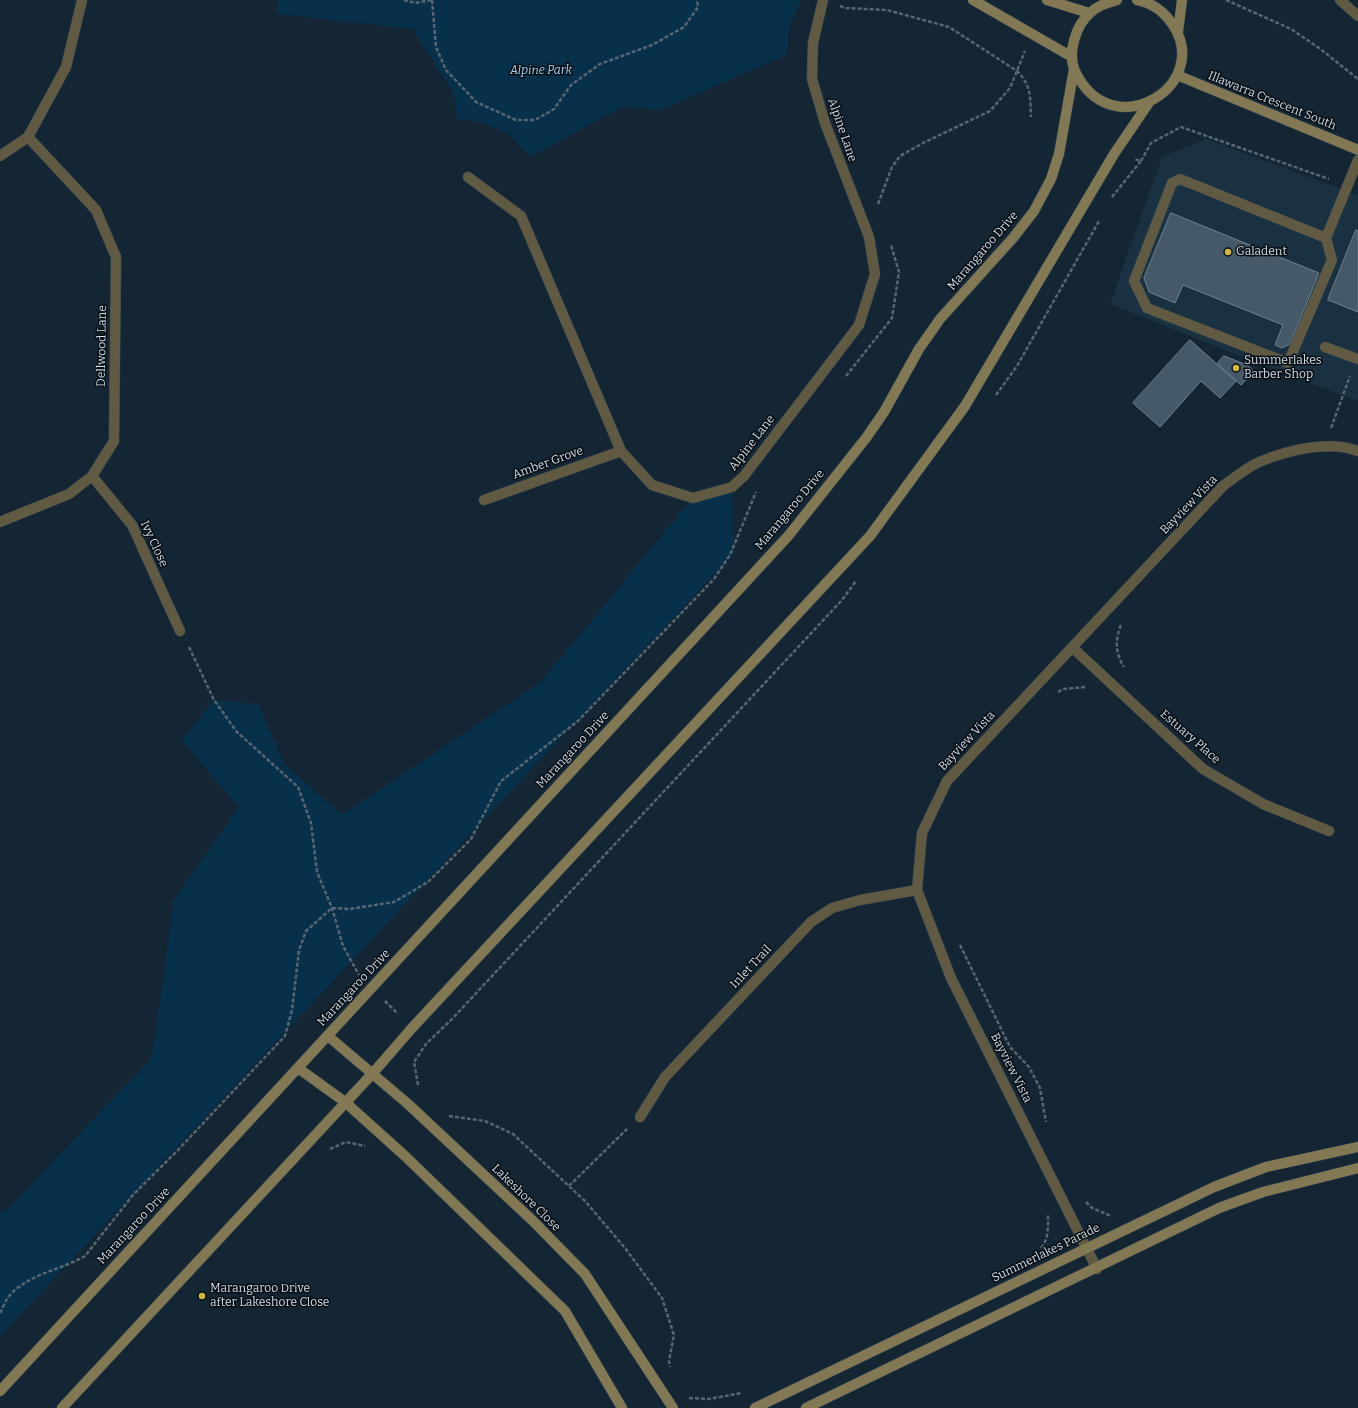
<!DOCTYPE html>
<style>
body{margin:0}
canvas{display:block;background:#142633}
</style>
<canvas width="1358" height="1408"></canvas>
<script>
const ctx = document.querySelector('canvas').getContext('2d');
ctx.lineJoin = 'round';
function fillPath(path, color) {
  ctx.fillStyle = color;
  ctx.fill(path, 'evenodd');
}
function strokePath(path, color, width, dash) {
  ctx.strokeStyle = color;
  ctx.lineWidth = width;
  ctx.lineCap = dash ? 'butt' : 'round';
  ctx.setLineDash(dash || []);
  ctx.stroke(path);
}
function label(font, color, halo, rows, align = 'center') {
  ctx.font = font + ' Bitter,serif';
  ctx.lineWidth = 3;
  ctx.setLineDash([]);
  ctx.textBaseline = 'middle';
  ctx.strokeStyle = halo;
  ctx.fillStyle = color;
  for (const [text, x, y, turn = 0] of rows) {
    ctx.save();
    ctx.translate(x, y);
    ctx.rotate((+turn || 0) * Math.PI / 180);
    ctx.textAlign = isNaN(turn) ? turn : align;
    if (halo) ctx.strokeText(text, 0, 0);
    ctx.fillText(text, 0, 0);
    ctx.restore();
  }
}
fillPath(new Path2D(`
 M 1206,139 L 1358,195 L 1358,401 L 1293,377 L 1110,304 L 1162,157 Z`), '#193141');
fillPath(new Path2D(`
 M 278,0 L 801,0 L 790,24 L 786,55 L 660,110 L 624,106 L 530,157 L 508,133 L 481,122 L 457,119 L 454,94 L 413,29 L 278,14 Z
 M 732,487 L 734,553 L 0,1336 L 0,1213 L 8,1209 L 152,1058 L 174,900 L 239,807 L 182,740 L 214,700 L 258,704 L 284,764 L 342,815 L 541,682 L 693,498 Z`), '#07314b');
const building = new Path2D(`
 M 1171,213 L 1319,273 L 1290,344 L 1282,348 L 1275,345 L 1283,325 L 1183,285 L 1175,303 L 1149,292 L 1144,278 Z
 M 1356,230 L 1358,231 L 1358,312 L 1328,300 Z
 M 1190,340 L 1236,381 L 1220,398 L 1201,381 L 1160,427 L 1133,403 Z
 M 1224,356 L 1247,365 L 1254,371 L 1241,385 L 1217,364 Z`);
fillPath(building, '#465968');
strokePath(building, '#6d8291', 1);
const lane = new Path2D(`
 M 1326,238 L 1180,179 L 1172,183 L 1134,281 L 1147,308 L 1288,363 L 1332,260 L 1326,238 L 1358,160
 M 1325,347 L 1358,359`);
const street = new Path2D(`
 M 1340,0 L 1358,16
 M 0,156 L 28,137 L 66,67 L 82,0
 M 468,177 L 521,216 L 621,451 L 652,485 L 693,498 L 732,487 L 744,476 L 859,325 L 875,274 L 869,237 L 825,123 L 812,79 L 813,43 L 823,0
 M 92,476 L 132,525 L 180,631
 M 484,500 L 621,451
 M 0,522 L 69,494 L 92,476 L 114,441 L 116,257 L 96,210 L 28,137
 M 1073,648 L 1203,769 L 1263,804 L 1329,831
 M 640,1117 L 665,1077 L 811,922 L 832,908 L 860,900 L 917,890
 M 1097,1269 L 951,978 L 917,890 L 922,833 L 947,781 L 1223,486 C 1234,478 1246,468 1259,462 C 1288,450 1328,440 1358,451`);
const secondary = new Path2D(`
 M 973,0 L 1072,57
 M 1047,0 L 1089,13
 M 1117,0 C 1107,3 1098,5 1090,13 C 1076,25 1067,53 1075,71 C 1111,148 1213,86 1173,25 C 1164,11 1153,3 1137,0
 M 1178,32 L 1182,0
 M 1177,75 L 1358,150
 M 328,1036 L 408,1104 L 533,1221 L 585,1274 L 673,1408
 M 298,1068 L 345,1102 L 405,1156 L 565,1311 L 622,1408
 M 0,1391 L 789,535 L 866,438 L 884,412 L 919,349 L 940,319 L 1013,238 L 1034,211 L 1051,179 L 1059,154 L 1074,69
 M 62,1408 L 373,1073 L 412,1028 L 870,536 L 965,406 L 1114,154 L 1148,104
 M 755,1408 L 1214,1187 L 1266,1167 L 1358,1147
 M 806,1408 L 1219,1208 L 1263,1192 L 1358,1168`);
strokePath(lane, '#32434f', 11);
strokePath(street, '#32434f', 11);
strokePath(secondary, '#32434f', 11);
strokePath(new Path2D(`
 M 404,0 L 415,3 L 432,0
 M 432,0 L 436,47 L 446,70 L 476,102 L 516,120 L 535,120 L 554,109 L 571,85 L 600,64 L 652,45 L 684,27 L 698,7 L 697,0
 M 1226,0 L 1291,29 L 1319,48 L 1358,79
 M 840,6 L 845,8 L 887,10 L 949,27 L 1017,71 C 1032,86 1030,98 1031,117
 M 1141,161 L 1151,143 L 1181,127 L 1329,179
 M 1112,197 L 1141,161 L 1134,159
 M 878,204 L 892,167 L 900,156 L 923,143 L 990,111 L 1010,88 L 1025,51
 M 846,376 L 892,318 L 899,272 L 891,245
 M 996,395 L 1017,366 L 1099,221
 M 1331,428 L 1350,376
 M 1121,625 C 1115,640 1115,653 1124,667
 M 189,647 L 214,700 L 237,732 L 298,787 L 311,823 L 317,872 L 332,908 L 343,946 L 359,975
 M 1058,692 L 1063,689 L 1086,687
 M 960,945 L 1010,1047 L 1029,1067 L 1040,1088 L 1046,1122
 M 385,1001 L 398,1014
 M 418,1085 L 414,1062 L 426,1044 L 453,1018 L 842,600 L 856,581
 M 449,1116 L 485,1121 L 513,1134 L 585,1201 L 625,1248 L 662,1298 L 674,1335 L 669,1361 L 670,1367
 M 330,1149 L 346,1142 L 365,1146
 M 569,1186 L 627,1129
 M 1086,1202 L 1092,1208 L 1111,1216
 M 1041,1248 C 1049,1239 1048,1226 1048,1215
 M 0,1313 C 3,1308 5,1301 9,1296 C 28,1274 61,1270 85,1256 L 133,1195 L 178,1150 L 285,1036 L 292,1010 L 299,950 L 306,931 L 332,908 L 350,909 L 394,902 L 428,882 L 471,839 L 501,781 L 578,721 L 714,579 L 730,555 L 756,492
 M 689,1398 L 709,1399 L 742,1393`), '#576671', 2.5, [4, 2]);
strokePath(lane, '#605a43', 10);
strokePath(street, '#605a43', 10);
strokePath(secondary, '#827954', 10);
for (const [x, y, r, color] of [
 [1228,252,4,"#d4b635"],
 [1236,368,4,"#d4b635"],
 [202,1296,4,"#d4b635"]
]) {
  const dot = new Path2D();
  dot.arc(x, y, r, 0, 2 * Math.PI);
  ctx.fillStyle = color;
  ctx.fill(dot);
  strokePath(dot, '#070e14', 1.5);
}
label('italic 12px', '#a6d2f3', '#070e14', [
 ["Alpine Park",541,71]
]);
label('12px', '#d2dde5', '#070e14', [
 ["Illawarra Crescent South",1272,101,22],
 ["Alpine Lane",842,130,71],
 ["Marangaroo Drive",983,251,-49],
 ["Dellwood Lane",102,346,-89],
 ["Alpine Lane",752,443,-52],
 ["Amber Grove",548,463,-20],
 ["Bayview Vista",1189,505,-46],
 ["Marangaroo Drive",790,510,-50],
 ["Ivy Close",154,544,65],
 ["Estuary Place",1190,737,41],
 ["Bayview Vista",967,741,-47],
 ["Marangaroo Drive",573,750,-47],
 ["Inlet Trail",751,967,-47],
 ["Marangaroo Drive",354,988,-47],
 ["Bayview Vista",1011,1068,63],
 ["Lakeshore Close",526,1198,44],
 ["Marangaroo Drive",134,1226,-47],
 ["Summerlakes Parade",1046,1253,-26]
]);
label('12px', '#d2dde5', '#070e14', [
 ["Galadent",1236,252],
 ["Summerlakes",1244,361],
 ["Barber Shop",1244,375],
 ["Marangaroo Drive",210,1289],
 ["after Lakeshore Close",210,1303]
], 'left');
</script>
